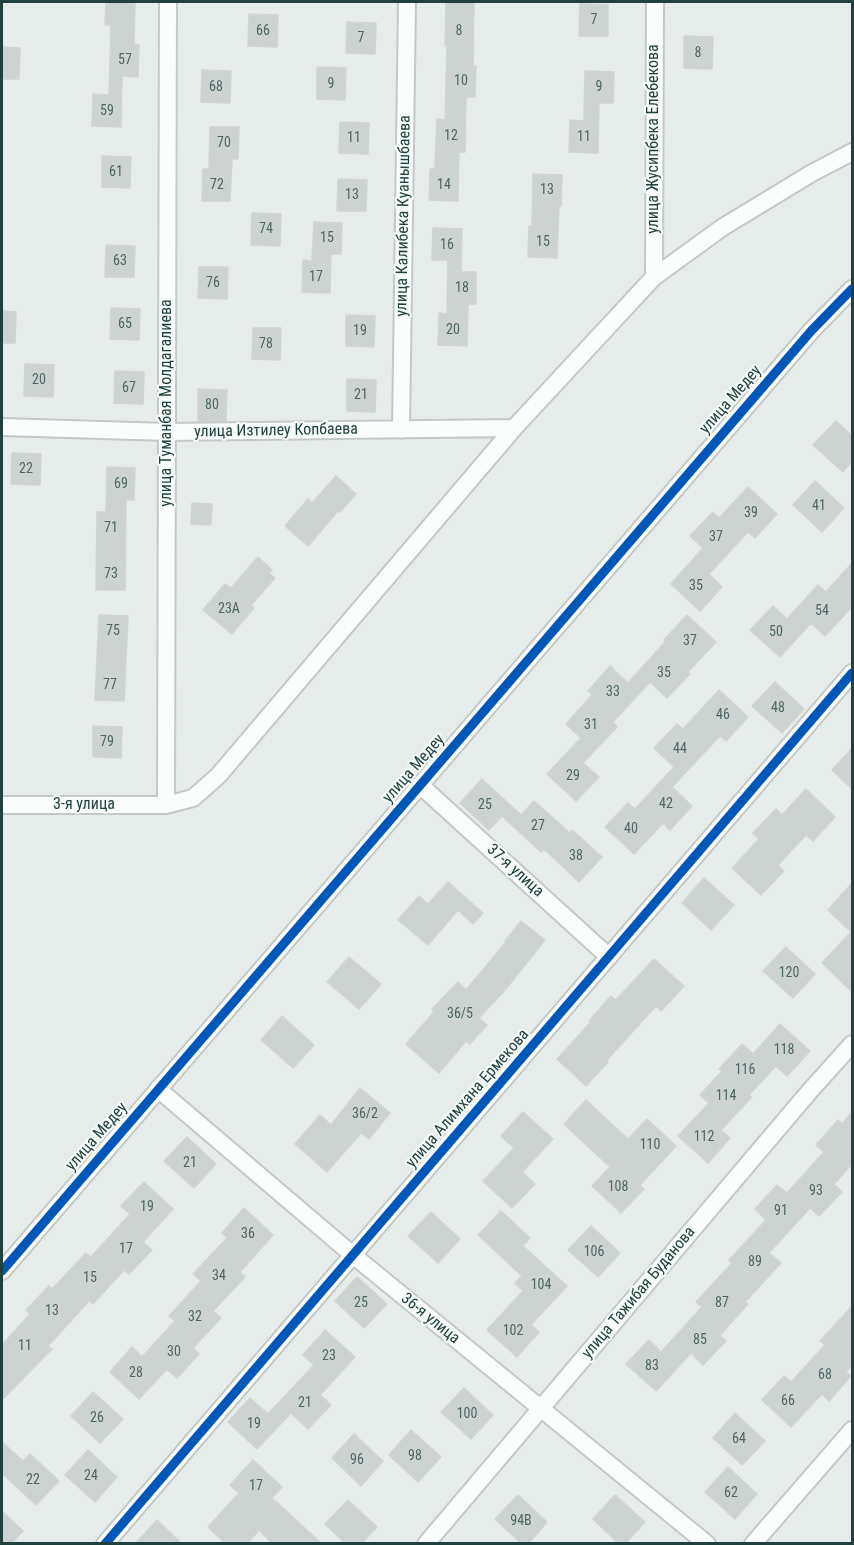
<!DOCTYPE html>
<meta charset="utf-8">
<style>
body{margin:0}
#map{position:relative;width:854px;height:1545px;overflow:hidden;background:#e6ecea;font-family:"Roboto Condensed",sans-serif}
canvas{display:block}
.frame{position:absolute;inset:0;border:3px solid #22403e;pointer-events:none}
</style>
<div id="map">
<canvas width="854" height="1545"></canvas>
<div class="frame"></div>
</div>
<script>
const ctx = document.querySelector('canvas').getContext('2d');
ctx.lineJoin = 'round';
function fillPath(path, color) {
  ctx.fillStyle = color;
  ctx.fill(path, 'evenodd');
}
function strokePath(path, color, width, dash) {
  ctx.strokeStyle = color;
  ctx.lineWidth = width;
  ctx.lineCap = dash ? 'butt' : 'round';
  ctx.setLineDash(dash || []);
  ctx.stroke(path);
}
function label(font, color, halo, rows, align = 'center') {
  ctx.font = font + ' "Roboto Condensed",sans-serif';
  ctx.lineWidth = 4.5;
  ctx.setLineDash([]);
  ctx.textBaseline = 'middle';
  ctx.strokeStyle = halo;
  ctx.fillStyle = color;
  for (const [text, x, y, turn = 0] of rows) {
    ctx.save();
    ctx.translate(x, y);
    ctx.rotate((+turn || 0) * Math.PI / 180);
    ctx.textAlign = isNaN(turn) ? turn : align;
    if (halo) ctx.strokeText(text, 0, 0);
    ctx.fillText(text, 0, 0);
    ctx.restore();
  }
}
const building = new Path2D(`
 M 106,2 L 135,2 L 134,45 L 139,45 L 138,77 L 122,76 L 121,127 L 92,126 L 93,94 L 109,95 L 111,25 L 105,25 Z
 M 446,2 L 474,2 L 473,66 L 476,66 L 475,97 L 466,97 L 465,152 L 459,152 L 458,201 L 429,200 L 430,169 L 435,169 L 437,119 L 445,120 L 447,46 L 445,46 Z
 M 580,4 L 608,5 L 608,36 L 579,36 Z
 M 249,14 L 278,15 L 277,47 L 248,46 Z
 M 347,22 L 376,23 L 375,54 L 346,53 Z
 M 684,36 L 713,37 L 712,69 L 684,68 Z
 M 2,47 L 20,48 L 19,79 L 2,79 Z
 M 317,67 L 346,68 L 345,100 L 317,99 Z
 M 202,70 L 231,71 L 230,103 L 201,102 Z
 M 585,71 L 614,72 L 613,103 L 599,103 L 598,153 L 569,152 L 570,120 L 584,121 Z
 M 340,122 L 369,123 L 368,154 L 339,153 Z
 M 210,127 L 239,127 L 238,159 L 232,159 L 230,201 L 202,201 L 203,169 L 209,169 Z
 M 102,156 L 131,157 L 130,188 L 102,187 Z
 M 533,174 L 562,175 L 561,206 L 559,206 L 557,258 L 528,257 L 529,226 L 532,226 Z
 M 338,179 L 367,180 L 366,211 L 337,211 Z
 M 252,213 L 281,214 L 280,246 L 251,245 Z
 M 314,222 L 342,223 L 341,254 L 331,254 L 330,293 L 302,292 L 303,260 L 312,261 Z
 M 433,228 L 462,229 L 461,272 L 476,272 L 476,304 L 468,304 L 467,346 L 438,345 L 439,313 L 447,314 L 448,260 L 432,260 Z
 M 106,245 L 135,246 L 134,277 L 105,277 Z
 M 199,267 L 228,267 L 227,299 L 198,298 Z
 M 111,308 L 140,309 L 139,340 L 110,339 Z
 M 2,311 L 16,312 L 15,343 L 2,343 Z
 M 346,315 L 375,316 L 374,347 L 346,346 Z
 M 253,328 L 281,328 L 280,360 L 252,359 Z
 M 25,364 L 54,365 L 53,397 L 24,396 Z
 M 115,371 L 144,372 L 143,404 L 114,403 Z
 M 347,379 L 376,380 L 375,412 L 347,411 Z
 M 198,389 L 227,390 L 226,421 L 198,421 Z
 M 836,421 L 852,436 L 852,461 L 843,472 L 813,445 Z
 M 12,453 L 41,454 L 40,485 L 11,484 Z
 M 107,467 L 135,468 L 134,500 L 126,500 L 125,590 L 96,590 L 97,512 L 106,512 Z
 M 336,476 L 356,494 L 340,512 L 338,511 L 308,546 L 285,526 L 308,499 L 312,503 Z
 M 815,481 L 844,508 L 822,532 L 793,505 Z
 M 748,487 L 777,514 L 755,538 L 748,532 L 709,574 L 722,587 L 700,611 L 671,584 L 703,548 L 690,536 L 713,512 L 719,518 Z
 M 192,503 L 212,504 L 211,525 L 191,524 Z
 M 258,557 L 272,570 L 269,573 L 275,578 L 251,605 L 254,608 L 232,634 L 203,610 L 225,584 L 231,588 Z
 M 852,563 L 852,607 L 825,636 L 811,623 L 780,657 L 750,630 L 773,606 L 787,619 L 818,585 L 826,592 Z
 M 99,615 L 128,616 L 124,701 L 95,700 Z
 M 687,615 L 716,642 L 688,672 L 690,674 L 667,698 L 650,682 L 613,722 L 617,727 L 583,763 L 599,777 L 576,801 L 547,774 L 581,738 L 566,724 L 592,695 L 588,691 L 610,666 L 628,683 L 666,641 L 664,640 Z
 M 775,682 L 804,709 L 782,733 L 752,706 Z
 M 719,690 L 748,717 L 726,741 L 720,736 L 672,787 L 692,806 L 670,830 L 663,823 L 634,854 L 605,827 L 628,803 L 635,809 L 674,767 L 654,748 L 677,724 L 683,729 Z
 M 93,726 L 122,727 L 121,758 L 93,757 Z
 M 852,748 L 852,789 L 832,770 Z
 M 482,779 L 521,815 L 534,801 L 570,833 L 572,830 L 602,857 L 579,882 L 544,849 L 541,852 L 502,816 L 489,830 L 460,803 Z
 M 806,789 L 835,817 L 813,841 L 806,835 L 778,865 L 784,871 L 761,895 L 732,868 L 759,839 L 753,833 L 776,809 L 782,815 Z
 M 704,878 L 734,905 L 711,930 L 682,903 Z
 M 448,882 L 483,913 L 473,924 L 458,910 L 428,945 L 398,920 L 419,896 L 428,904 Z
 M 852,883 L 852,992 L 822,963 L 851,932 L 828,910 Z
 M 521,921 L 545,940 L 505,990 L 479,1018 L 487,1025 L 470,1044 L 466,1041 L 439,1073 L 406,1044 L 434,1012 L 432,1009 L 458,982 L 466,990 L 506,942 L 505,941 Z
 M 786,947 L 815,974 L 793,998 L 763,971 Z
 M 349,957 L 381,984 L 359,1009 L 327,982 Z
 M 654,959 L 684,986 L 661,1011 L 656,1006 L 607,1060 L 608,1062 L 586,1086 L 557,1059 L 591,1022 L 589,1021 L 611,996 L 616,1000 Z
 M 282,1016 L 314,1045 L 293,1068 L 261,1040 Z
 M 780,1024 L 810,1051 L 787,1076 L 776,1066 L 749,1095 L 752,1097 L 721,1130 L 730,1138 L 708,1163 L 678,1136 L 709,1103 L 700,1095 L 722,1071 L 719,1069 L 742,1044 L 753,1054 Z
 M 360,1088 L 390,1113 L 369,1139 L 361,1133 L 327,1172 L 295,1144 L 320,1115 L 331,1125 Z
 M 586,1100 L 628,1139 L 647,1119 L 676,1146 L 640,1185 L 644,1189 L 621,1213 L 592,1186 L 610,1167 L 564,1124 Z
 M 523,1112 L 553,1139 L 522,1172 L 535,1184 L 512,1208 L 483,1181 L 514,1148 L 501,1136 Z
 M 852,1112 L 852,1164 L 834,1184 L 842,1192 L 819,1216 L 810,1208 L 769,1253 L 781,1263 L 745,1302 L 748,1304 L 720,1335 L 726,1341 L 703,1365 L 691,1353 L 656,1391 L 626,1364 L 649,1340 L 661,1352 L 702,1307 L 696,1302 L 732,1263 L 729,1260 L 766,1220 L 755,1209 L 777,1185 L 787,1193 L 824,1152 L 816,1145 L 838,1120 L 842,1124 Z
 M 187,1137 L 216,1164 L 194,1188 L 164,1161 Z
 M 144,1182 L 173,1209 L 143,1242 L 152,1250 L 129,1274 L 124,1270 L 93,1304 L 89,1301 L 48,1346 L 52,1349 L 2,1400 L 2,1345 L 30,1314 L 26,1310 L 49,1286 L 52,1289 L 86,1253 L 91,1257 L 130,1214 L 121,1206 Z
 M 244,1208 L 273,1235 L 240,1272 L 245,1277 L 213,1311 L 221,1318 L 193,1348 L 199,1354 L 177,1378 L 167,1369 L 139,1399 L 110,1372 L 132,1347 L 142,1357 L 175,1321 L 169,1316 L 201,1281 L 193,1274 L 227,1238 L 222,1233 Z
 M 501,1211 L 530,1238 L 523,1246 L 567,1286 L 531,1325 L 539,1332 L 517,1357 L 487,1330 L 523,1291 L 515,1283 L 522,1276 L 478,1235 Z
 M 431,1212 L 460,1239 L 438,1263 L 408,1236 Z
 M 591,1226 L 620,1253 L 598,1277 L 568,1250 Z
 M 357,1277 L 387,1304 L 364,1328 L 335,1301 Z
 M 852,1306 L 852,1365 L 846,1372 L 851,1376 L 829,1401 L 822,1394 L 791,1427 L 762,1400 L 784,1376 L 791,1382 L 825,1345 L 820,1341 Z
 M 325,1330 L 355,1357 L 320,1395 L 331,1405 L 308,1429 L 291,1413 L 257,1449 L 228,1422 L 250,1398 L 268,1414 L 314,1365 L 303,1355 Z
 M 464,1388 L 493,1415 L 471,1439 L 441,1412 Z
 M 93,1392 L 123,1419 L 100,1443 L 71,1416 Z
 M 735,1413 L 765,1441 L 742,1465 L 713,1438 Z
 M 411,1430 L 441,1457 L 418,1482 L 389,1455 Z
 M 354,1434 L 383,1461 L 361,1486 L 332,1458 Z
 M 2,1442 L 23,1461 L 30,1454 L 59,1481 L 36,1505 L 2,1473 Z
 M 88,1450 L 117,1477 L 95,1502 L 65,1475 Z
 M 253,1460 L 282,1487 L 272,1498 L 322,1544 L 273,1544 L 259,1530 L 247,1544 L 226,1544 L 208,1527 L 239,1493 L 230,1485 Z
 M 728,1467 L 757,1494 L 735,1519 L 705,1492 Z
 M 518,1495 L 547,1522 L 528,1544 L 522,1544 L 495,1519 Z
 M 615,1495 L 645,1522 L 625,1544 L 619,1544 L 593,1519 Z
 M 348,1500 L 377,1527 L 361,1544 L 346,1544 L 325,1524 Z
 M 2,1511 L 23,1531 L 11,1544 L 2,1544 Z
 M 157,1520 L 182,1544 L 135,1544 Z`);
fillPath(building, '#cdd3d1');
strokePath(building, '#cfd5d3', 1.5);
const minor = new Path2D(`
 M 654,277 L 655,2
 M 2,427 L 167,432 L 514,428
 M 401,430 L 407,2
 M 420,785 L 609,957
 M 2,805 L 166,805 L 193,798 L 218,776 L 514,428 L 654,277 L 723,227 L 812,173 L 852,152
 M 166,805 L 168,2
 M 158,1089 L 354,1256 L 707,1544
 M 2,1271 L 812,330 L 852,289
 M 105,1544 L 852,673
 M 426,1544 L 809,1092 L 852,1044
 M 753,1544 L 852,1430`);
strokePath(minor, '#c3c9c7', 20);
strokePath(minor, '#fbfcfc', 16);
strokePath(new Path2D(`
 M 2,1271 L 812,330 L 852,289
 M 105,1544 L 852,673`), '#0057b8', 9);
label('14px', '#4e6664', null, [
 ["7",594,20],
 ["66",263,31],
 ["8",459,31],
 ["7",361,38],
 ["8",698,53],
 ["57",125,60],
 ["10",461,81],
 ["9",331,84],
 ["68",216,87],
 ["9",599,87],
 ["59",107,111],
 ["12",451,136],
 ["11",584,137],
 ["11",354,138],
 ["70",224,143],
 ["61",116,172],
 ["72",217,185],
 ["14",444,185],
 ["13",547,190],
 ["13",352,195],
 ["74",266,229],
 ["15",327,238],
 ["15",543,242],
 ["16",447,245],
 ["63",120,261],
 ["17",316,277],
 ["76",213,283],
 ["18",462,288],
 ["65",125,324],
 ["20",453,330],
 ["19",360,331],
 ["78",266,344],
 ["20",39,380],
 ["67",129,388],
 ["21",361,395],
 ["80",212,405],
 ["22",26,469],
 ["69",121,484],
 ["41",819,506],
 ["39",751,513],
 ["71",111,528],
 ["37",716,537],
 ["73",111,574],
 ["35",696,586],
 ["23А",229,609],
 ["54",822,611],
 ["75",113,631],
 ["50",776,632],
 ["37",690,641],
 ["35",664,673],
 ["77",110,685],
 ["33",613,692],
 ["48",778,708],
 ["46",723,715],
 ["31",591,725],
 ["79",107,742],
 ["44",680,749],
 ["29",573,776],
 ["42",666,804],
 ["25",485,805],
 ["27",538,826],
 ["40",631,829],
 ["38",576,856],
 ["120",789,973],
 ["36/5",460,1014],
 ["118",784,1050],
 ["116",745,1070],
 ["114",726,1096],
 ["36/2",365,1114],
 ["112",704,1137],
 ["110",650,1145],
 ["21",190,1163],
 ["108",618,1187],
 ["93",816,1191],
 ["19",147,1207],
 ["91",781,1211],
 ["36",248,1234],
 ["17",126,1249],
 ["106",594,1252],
 ["89",755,1262],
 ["34",219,1276],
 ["15",90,1278],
 ["104",541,1285],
 ["25",361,1303],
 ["87",722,1303],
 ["13",52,1311],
 ["32",195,1317],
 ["102",513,1331],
 ["85",700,1340],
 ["11",25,1346],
 ["30",174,1352],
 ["23",329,1356],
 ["83",652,1366],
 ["28",136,1373],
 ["68",825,1375],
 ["66",788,1401],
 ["21",305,1403],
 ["100",467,1414],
 ["26",97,1418],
 ["19",254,1424],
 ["64",739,1439],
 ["98",415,1456],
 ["96",357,1460],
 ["24",91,1476],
 ["22",33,1480],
 ["17",256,1486],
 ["62",731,1493],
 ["94В",521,1521]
]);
label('16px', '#22403e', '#f5faf8', [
 ["улица Жусипбека Елебекова",654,139,-90],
 ["улица Калибека Куанышбаева",404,216,-89],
 ["улица Медеу",731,400,-49],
 ["улица Туманбая Молдагалиева",167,403,-90],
 ["улица Изтилеу Копбаева",276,431,-1],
 ["улица Медеу",414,769,-49],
 ["3-я улица",84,805],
 ["37-я улица",515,871,42],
 ["улица Алимхана Ермекова",468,1099,-49],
 ["улица Медеу",97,1137,-49],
 ["улица Тажибая Буданова",639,1293,-50],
 ["36-я улица",430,1319,39]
]);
</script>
